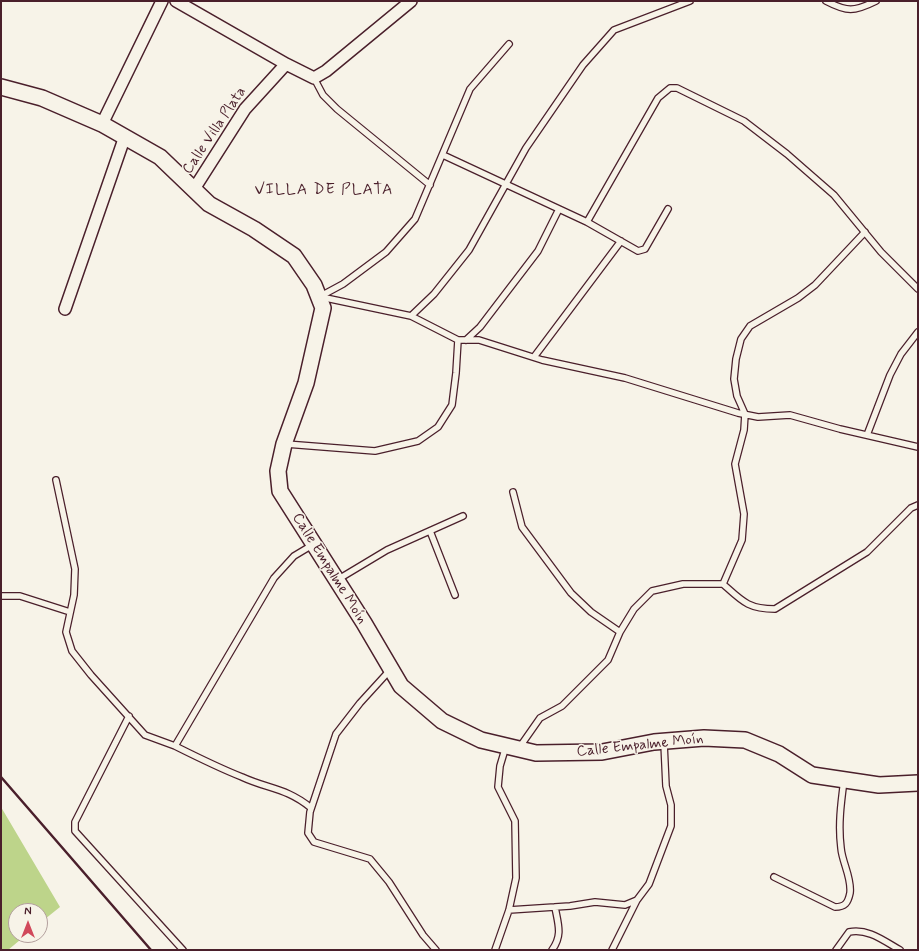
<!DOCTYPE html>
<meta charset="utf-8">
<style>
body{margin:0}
#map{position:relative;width:919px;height:951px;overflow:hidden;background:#f7f3e8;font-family:Mynerve,sans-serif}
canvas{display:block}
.frame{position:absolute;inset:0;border:2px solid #4a1f2b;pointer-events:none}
.north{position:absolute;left:8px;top:903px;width:40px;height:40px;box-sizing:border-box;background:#f7f3e8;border:1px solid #b29e9c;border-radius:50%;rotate:0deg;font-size:11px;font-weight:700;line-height:16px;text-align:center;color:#4a1f2b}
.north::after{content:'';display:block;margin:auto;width:14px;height:18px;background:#d1495b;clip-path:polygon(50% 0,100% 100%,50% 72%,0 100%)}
</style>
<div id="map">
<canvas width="919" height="951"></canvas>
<div class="frame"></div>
<div class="north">N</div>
</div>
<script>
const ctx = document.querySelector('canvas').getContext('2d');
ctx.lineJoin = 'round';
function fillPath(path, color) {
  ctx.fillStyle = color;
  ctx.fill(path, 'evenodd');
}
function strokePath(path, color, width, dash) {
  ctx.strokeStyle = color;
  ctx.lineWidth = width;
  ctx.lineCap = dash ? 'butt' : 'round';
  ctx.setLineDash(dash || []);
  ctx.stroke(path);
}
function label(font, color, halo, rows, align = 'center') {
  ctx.font = font + ' Mynerve,sans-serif';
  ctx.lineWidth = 3;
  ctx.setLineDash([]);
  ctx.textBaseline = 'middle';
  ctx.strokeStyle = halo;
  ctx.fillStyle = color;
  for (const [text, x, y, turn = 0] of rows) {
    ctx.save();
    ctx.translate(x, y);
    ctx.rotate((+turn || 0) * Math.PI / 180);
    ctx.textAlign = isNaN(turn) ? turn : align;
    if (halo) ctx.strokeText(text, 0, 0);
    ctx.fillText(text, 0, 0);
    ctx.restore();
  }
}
fillPath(new Path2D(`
 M 1,807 L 60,907 L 40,923 L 40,911 L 16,911 L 16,935 L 26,935 L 8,950 L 1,950 Z`), '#bdd48a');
const lane = new Path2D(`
 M 826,1 C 847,12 854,12 876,1
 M 314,78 L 323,95 L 337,109 L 430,185
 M 443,155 L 587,222 L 638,251 L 645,249 L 668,209
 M 587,222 L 658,98 L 670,88 L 677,88 L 744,121 L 787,154 L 834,195 L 881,252 L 918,289
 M 319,297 L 343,284 L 386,252 L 415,219 L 470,89 L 509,44
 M 321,297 L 411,316 L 458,340 L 479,340 L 542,360 L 625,378 L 738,413 L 758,417 L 790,415 L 840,429 L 918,447
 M 411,316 L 434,294 L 469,250 L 526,148 L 583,65 L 614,30 L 690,1
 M 466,340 L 480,327 L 538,251 L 559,209
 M 534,357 L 621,241
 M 867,435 L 890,375 L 901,354 L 918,332
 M 286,444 L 375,451 L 418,441 L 438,427 L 452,405 L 456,373 L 458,340
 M 56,480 L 75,569 L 74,595 L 66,632 L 72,651 L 91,675 L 145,735 L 175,746
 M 513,492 L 522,527 L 571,593 L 591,612 L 620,632
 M 430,531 L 455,595
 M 337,580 L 387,550 L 463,516
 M 723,584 C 742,601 748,609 775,609 L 867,552 L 911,508 L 918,505
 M 1,596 L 20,596 L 70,612
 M 391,669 L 360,703 L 336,734 L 310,812 L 308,833 L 314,842 L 370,859 L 389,882 L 423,935 L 436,950
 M 129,716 L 75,822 L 75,831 L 183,950
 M 519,748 L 540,718 L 562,706 L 608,660 L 620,632 L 634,609 L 652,591 L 683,584 L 723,584 L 742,540 L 744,514 L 735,464 L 744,430 L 745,414 L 737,396 L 734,379 L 736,359 L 741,339 L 750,326 L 798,298 L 815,285 L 865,232
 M 311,808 C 287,788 268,789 242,777 C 219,768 197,757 175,746 L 274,578 L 294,556 L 314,544
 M 774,877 L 835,907 C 845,907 848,903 850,893 C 852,878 842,862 841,848 C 838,825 841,803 844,780
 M 509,910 L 570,906 L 595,902 L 625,905 L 637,900 L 649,884 L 671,826 L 671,805 L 666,786 L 664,743
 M 495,950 L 509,910 L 516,878 L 515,821 L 498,787 L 500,766 L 506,746
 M 552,950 C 563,935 558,924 555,907
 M 612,950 L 637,900
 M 836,950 L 849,932 C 868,928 884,941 900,950`);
const street = new Path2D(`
 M 176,1 L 286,64
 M 102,124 L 162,1
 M 194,189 L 245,109 L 286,64 L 314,78 L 326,71 L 411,1
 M 65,309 L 124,139`);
const secondary = new Path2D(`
 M 1,87 L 42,98 L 102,124 L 160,157 L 209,204 L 254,229 L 294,256 L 314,285 L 323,308 L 306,383 L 284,444 L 278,471 L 280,491 L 364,623 L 401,686 L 442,721 L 481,740 L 536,753 L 602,752 L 654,742 L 704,738 L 745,740 L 779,754 L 812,775 L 879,785 L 918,783`);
strokePath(lane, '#4a1f2b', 8);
strokePath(street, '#4a1f2b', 14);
strokePath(secondary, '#4a1f2b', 18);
strokePath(lane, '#f7f3e8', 5.5);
strokePath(street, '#f7f3e8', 11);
strokePath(secondary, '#f7f3e8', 15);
strokePath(new Path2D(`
 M 1,777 L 151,950`), '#4a1f2b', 2.5);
label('15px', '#4a1f2b', '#f7f3e8', [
 ["Calle Villa Plata",215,131,-56],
 ["Calle Empalme Moín",329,569,58],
 ["Calle Empalme Moín",640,746,-6]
]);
ctx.letterSpacing = '1px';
label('16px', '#4a1f2b', '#f7f3e8', [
 ["VILLA DE PLATA",324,191]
]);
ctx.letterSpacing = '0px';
</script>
